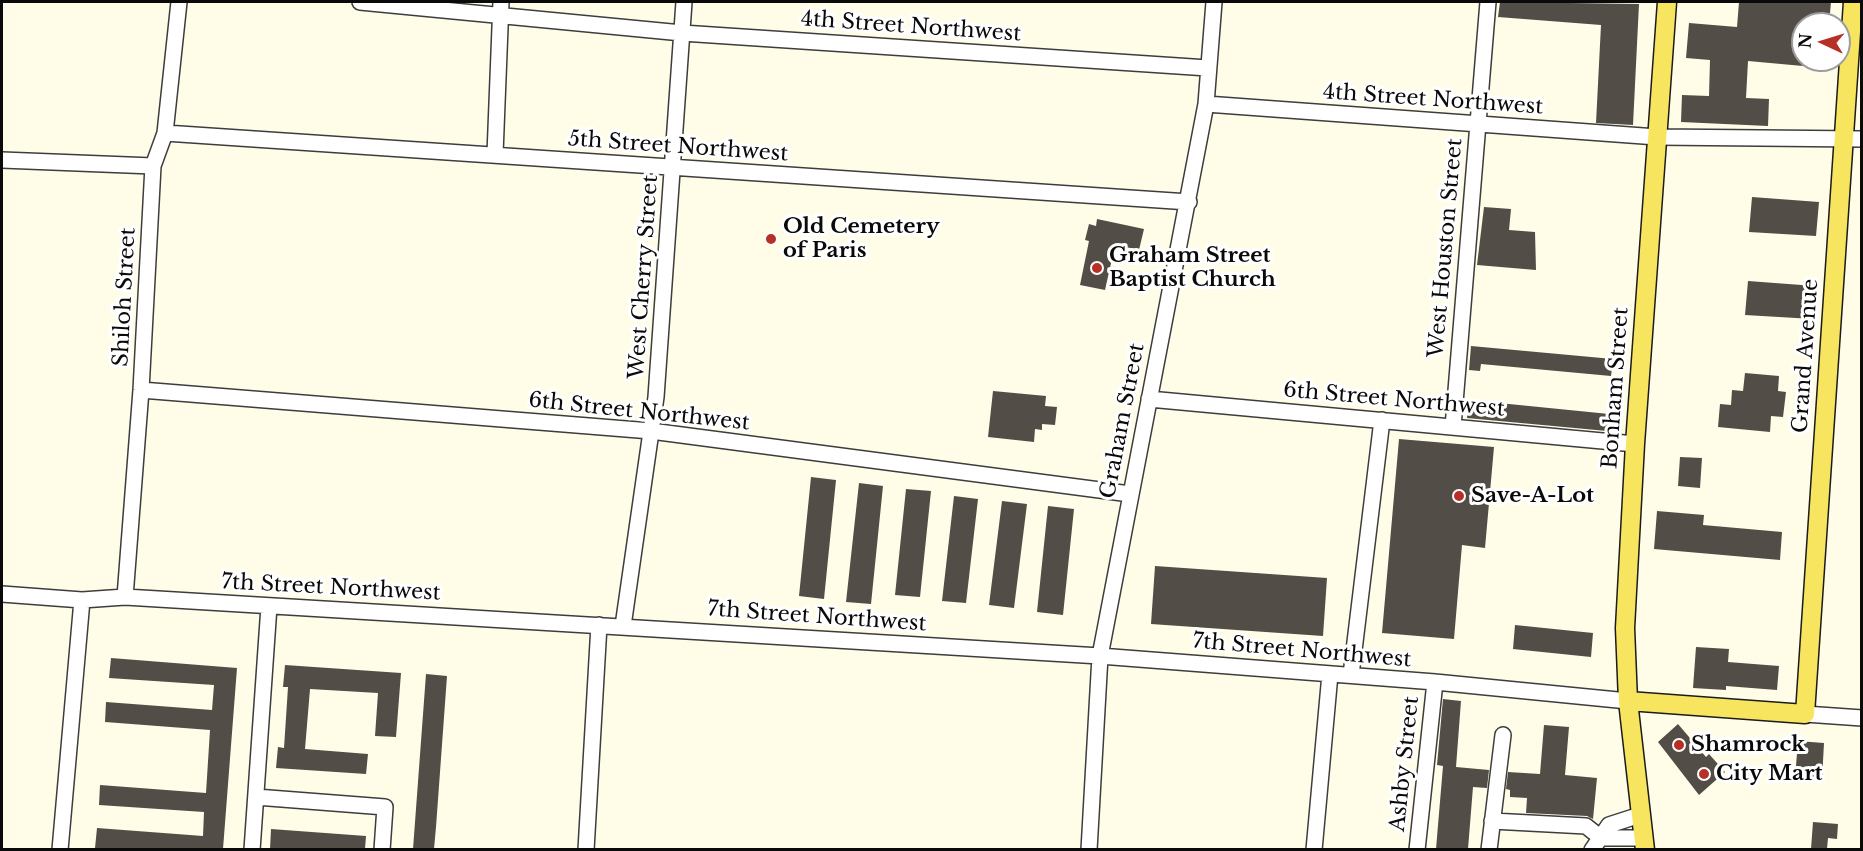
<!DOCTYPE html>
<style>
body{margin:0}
#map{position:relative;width:1863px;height:851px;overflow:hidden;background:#fffde7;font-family:"Libre Baskerville",serif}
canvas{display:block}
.frame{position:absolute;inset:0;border:3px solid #0a0a0a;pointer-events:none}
.north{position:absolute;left:1791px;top:12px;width:60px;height:60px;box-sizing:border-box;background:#fff;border:2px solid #9d9d9d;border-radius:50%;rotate:274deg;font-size:16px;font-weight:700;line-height:24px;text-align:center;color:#0a0a0a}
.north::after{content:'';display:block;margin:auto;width:21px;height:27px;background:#b73025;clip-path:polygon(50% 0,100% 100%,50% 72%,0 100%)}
</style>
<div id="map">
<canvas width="1863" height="851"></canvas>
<div class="frame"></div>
<div class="north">N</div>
</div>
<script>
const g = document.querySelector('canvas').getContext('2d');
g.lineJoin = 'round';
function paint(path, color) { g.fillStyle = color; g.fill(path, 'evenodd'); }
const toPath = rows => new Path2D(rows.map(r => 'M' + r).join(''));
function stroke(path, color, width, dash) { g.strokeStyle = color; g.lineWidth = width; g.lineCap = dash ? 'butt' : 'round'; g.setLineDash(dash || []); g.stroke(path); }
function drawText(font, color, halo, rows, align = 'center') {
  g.font = font + ' "Libre Baskerville",serif'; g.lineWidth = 6; g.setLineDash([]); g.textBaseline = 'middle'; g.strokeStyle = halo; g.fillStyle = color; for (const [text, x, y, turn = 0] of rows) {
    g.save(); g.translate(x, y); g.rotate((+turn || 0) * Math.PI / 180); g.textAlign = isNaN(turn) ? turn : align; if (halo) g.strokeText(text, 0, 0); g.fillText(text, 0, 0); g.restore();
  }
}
paint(toPath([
 [1500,2,1639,4,1633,125,1596,123,1601,25,1498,17],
 [1739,2,1831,2,1829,24,1803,24,1803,66,1748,61,1746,98,1769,99,1768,126,1681,122,1682,95,1709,96,1710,60,1686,58,1689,23,1737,27],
 [1752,197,1819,202,1816,236,1749,232],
 [1484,207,1511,209,1509,230,1535,232,1536,270,1477,265],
 [1097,219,1144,229,1139,250,1117,245,1116,250,1114,250,1105,290,1080,285,1089,241,1085,240,1089,224,1096,226],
 [1748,281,1815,286,1813,319,1745,315],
 [1471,346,1613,359,1611,376,1481,364,1480,371,1469,370],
 [1745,373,1779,376,1778,391,1786,392,1783,417,1771,416,1770,432,1718,427,1720,404,1731,405,1732,390,1743,391],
 [993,391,1046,396,1045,406,1057,407,1055,425,1042,424,1042,430,1035,429,1034,442,988,437],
 [1469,400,1609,414,1607,431,1467,418],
 [1399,439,1494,447,1485,548,1462,545,1454,639,1382,633],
 [1680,457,1702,458,1700,488,1678,486],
 [811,477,836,480,824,599,799,596],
 [859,483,883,486,871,604,846,602],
 [906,489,931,491,920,597,895,595],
 [954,496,978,499,966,603,942,601],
 [1002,501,1027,504,1014,608,989,605],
 [1048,506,1074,509,1063,615,1037,612],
 [1657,511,1704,515,1703,525,1782,532,1780,560,1654,549],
 [1155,566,1327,578,1323,636,1151,624],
 [1515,625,1593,633,1591,657,1513,649],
 [1696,647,1729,649,1728,662,1779,666,1777,690,1726,686,1726,690,1693,688],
 [111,658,237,668,223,849,95,848,97,828,203,836,204,812,99,805,100,785,206,793,210,730,105,722,106,702,212,710,214,685,109,678],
 [285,665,401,673,396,737,375,736,378,693,310,689,305,749,368,754,366,774,276,768,278,747,284,748,288,687,283,687],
 [426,674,447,676,436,827,434,849,413,849],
 [1443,699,1461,701,1456,767,1489,770,1487,788,1473,787,1468,849,1436,849,1443,766,1437,765],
 [1678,724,1706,757,1709,754,1725,772,1699,795,1658,742],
 [1544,725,1569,727,1565,775,1597,778,1593,819,1587,816,1526,813,1527,798,1510,797,1510,790,1506,789,1508,772,1540,774],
 [1798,741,1824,743,1822,780,1795,778],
 [1813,822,1838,824,1837,839,1828,838,1827,849,1811,849],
 [271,829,366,836,365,849,270,849]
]), '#524d47');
const minor = toPath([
 [360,2,682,33,1208,68],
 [1206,104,1657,137,1862,139],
 [165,133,1189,202],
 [495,154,501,2],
 [2,160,153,166],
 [141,390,651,431,1130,494],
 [1149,399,1635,444],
 [1453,427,1488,2],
 [2,594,82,600,125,597,1100,656,1435,682,1628,701],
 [125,597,141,390,153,166,165,133,179,2],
 [623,626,656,397,684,2],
 [1351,675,1382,420],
 [1805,714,1862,718],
 [256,797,385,807,382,850],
 [1492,821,1586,826,1601,838,1643,838],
 [60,850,82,600],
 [252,850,269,606],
 [586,850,599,625],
 [1089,850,1100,656,1206,104,1214,2],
 [1314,850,1330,674],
 [1417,850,1435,682],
 [1489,850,1503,735],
 [1592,850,1609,825,1640,815]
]);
const major = toPath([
 [1628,701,1805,714,1853,2],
 [1645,850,1628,701,1625,628,1635,444,1667,2]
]);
stroke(minor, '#3d3d3d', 18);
stroke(major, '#1b1b1b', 21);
stroke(minor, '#fff', 15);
stroke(major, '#f7e55f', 18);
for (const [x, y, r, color] of [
 [771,239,6,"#b73025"],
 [1097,268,6,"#b73025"],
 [1459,496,6,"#b73025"],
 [1679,745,6,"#b73025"],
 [1704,774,6,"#b73025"]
]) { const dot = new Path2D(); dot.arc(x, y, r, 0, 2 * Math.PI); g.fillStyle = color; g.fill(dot); stroke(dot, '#fff', 2); }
drawText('21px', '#0a0a0a', '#fff', [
 ["4th Street Northwest",911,27,4],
 ["4th Street Northwest",1433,100,4],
 ["5th Street Northwest",678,147,4],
 ["West Houston Street",1446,248,-85],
 ["West Cherry Street",644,277,-86],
 ["Shiloh Street",125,297,-87],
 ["Grand Avenue",1806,356,-86],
 ["Bonham Street",1616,388,-86],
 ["6th Street Northwest",1394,400,5],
 ["6th Street Northwest",639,412,6],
 ["Graham Street",1123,421,-79],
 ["7th Street Northwest",331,588,3],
 ["7th Street Northwest",817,617,4],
 ["7th Street Northwest",1302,651,5],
 ["Ashby Street",1405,764,-84]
]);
drawText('bold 21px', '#0a0a0a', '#fff', [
 ["Old Cemetery",783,227],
 ["of Paris",783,251],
 ["Graham Street",1109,256],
 ["Baptist Church",1109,280],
 ["Save-A-Lot",1471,496],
 ["Shamrock",1691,745],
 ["City Mart",1716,774]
], 'left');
</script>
